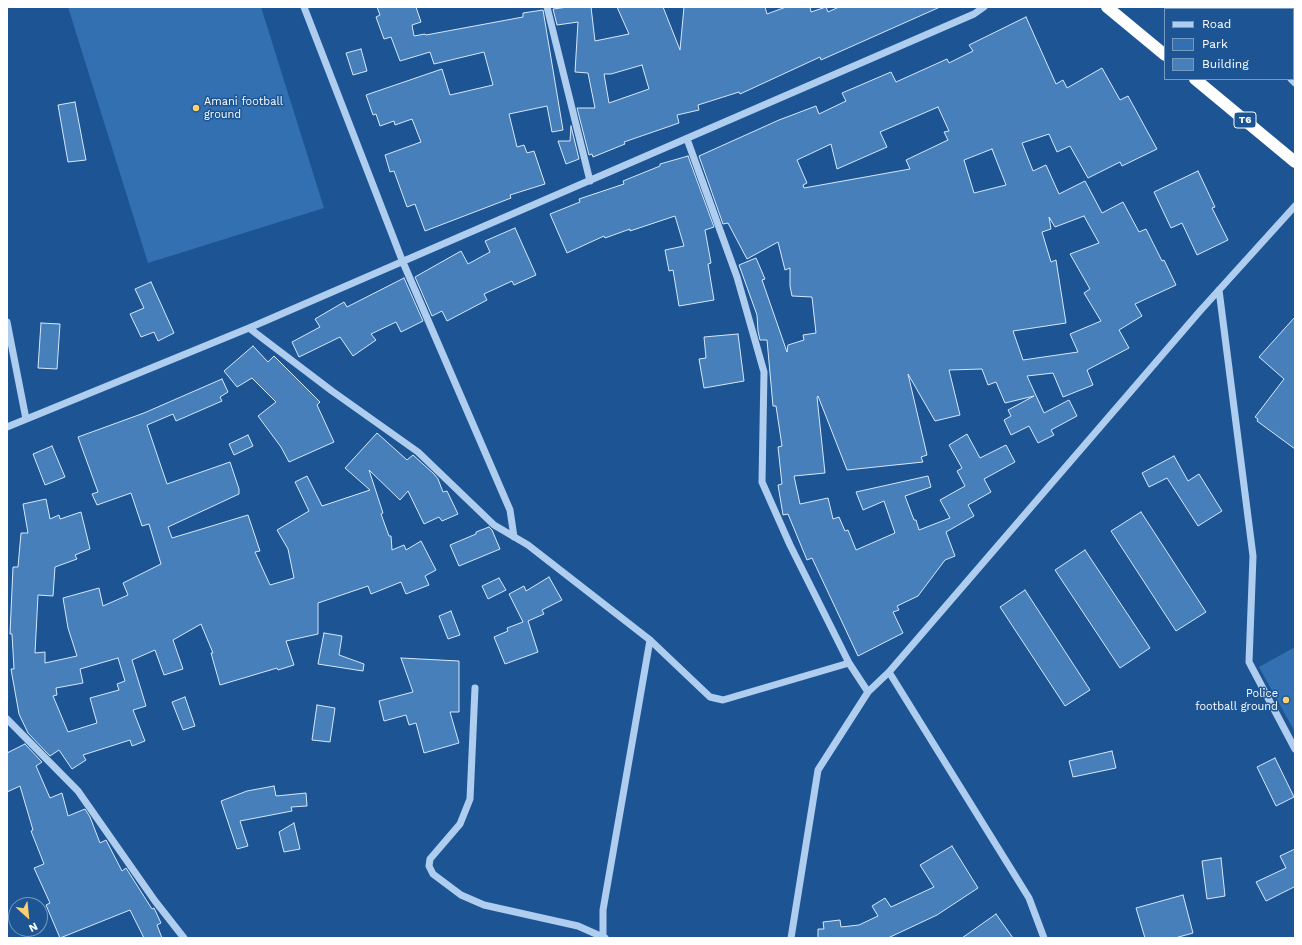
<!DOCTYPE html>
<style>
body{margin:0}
#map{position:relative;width:1302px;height:945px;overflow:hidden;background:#1d5594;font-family:"Work Sans",sans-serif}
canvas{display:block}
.frame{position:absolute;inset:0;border:8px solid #fff;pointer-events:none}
.legend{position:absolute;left:1164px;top:8px;width:130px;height:72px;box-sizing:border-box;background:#1d5594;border:1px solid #7799bf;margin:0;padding:5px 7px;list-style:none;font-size:12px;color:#fff}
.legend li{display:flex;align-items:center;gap:8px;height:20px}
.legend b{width:20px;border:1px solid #7799bf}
.north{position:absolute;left:8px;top:897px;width:40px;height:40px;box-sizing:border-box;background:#1d5594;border:1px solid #7799bf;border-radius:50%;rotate:153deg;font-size:11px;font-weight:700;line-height:16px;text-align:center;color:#fff}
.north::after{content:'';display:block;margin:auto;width:14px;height:18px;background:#fecf6e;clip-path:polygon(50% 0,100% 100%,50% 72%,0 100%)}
</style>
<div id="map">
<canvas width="1302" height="945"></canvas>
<div class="frame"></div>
<ul class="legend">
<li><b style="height:5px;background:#afceef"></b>Road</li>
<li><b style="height:11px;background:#3270b1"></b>Park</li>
<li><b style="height:11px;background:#467fba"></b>Building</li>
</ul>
<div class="north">N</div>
</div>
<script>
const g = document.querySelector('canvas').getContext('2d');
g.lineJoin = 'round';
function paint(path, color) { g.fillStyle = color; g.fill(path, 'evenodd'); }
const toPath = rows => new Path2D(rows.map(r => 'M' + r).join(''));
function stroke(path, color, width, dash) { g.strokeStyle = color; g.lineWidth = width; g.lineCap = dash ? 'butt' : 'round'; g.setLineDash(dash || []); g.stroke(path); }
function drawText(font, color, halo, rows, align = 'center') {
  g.font = font + ' "Work Sans",sans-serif'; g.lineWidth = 3; g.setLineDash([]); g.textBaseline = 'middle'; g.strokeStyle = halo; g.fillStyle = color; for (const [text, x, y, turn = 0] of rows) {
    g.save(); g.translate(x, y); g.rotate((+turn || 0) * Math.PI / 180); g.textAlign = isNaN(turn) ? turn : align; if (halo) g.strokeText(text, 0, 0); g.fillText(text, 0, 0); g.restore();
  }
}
paint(toPath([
 [68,7,261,7,324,208,148,263],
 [1295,647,1295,732,1259,667]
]), '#3270b1');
const building = toPath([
 [377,7,416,7,421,22,412,25,414,36,425,34,426,35,523,17,523,13,543,10,563,130,552,132,547,106,509,114,517,147,524,145,527,153,534,151,545,184,510,195,511,198,425,231,415,204,407,207,394,171,390,172,385,155,421,142,412,119,395,125,394,121,380,126,376,114,373,115,366,95,442,69,450,95,493,85,484,52,434,64,430,52,400,61,391,37,384,39,376,17,380,15,377,7],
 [568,7,591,7,595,41,629,34,617,7,663,7,680,50,684,7,765,7,767,14,786,7,810,7,811,12,826,7,828,12,839,7,940,7,821,60,820,57,740,94,739,92,698,105,699,110,677,115,679,123,624,142,625,144,593,157,592,154,589,155,577,108,595,108,588,73,575,72,578,22,557,25,553,9,568,7],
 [642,65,649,89,609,103,604,74,611,74,642,65],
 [1026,17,1056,84,1063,80,1067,88,1102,68,1120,100,1128,96,1157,149,1122,166,1120,162,1088,178,1070,146,1057,152,1049,134,1022,143,1033,171,1046,165,1059,194,1085,181,1102,213,1123,202,1139,232,1146,229,1162,261,1164,260,1176,285,1135,304,1142,316,1119,330,1129,348,1087,370,1093,385,1063,397,1053,373,1027,376,1044,413,1069,400,1077,416,1051,430,1054,435,1038,443,1029,426,1011,435,1004,420,1011,416,1008,410,1034,396,1005,403,996,382,988,385,982,369,949,370,960,415,935,421,908,374,927,455,921,457,923,462,847,470,818,396,817,397,825,473,794,476,800,504,828,498,833,519,839,517,845,531,848,530,856,550,895,533,884,501,863,510,856,492,928,476,931,487,905,496,914,520,916,520,919,530,950,518,940,500,965,486,957,471,962,468,949,445,967,434,980,458,1006,445,1015,462,984,479,991,492,968,505,974,516,946,532,955,556,945,560,918,596,897,606,899,610,893,612,903,633,858,656,812,558,807,560,788,514,783,515,778,485,782,484,778,447,782,446,776,406,773,406,767,340,760,340,758,331,757,315,739,265,756,258,765,279,762,280,787,352,788,345,804,340,803,335,816,333,812,297,792,296,790,286,790,268,785,270,778,242,747,259,728,223,723,224,699,156,779,120,816,106,819,114,846,101,842,93,891,72,896,82,947,59,949,63,973,51,969,45,1026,17],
 [938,107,949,131,944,132,948,140,906,160,910,169,804,188,803,185,807,183,797,160,831,144,837,169,887,147,880,132,938,107],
 [992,149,1006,185,974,193,964,160,992,149],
 [1084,216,1099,243,1070,254,1090,289,1084,293,1101,321,1070,334,1078,352,1023,360,1013,331,1066,323,1056,260,1051,262,1042,232,1051,229,1049,217,1055,227,1084,216],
 [361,49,367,71,353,75,346,53,361,49],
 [75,102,86,160,68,162,58,105,75,102],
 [571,126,579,159,566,164,558,141,570,141,571,126],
 [688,156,714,227,705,230,711,263,708,264,714,300,679,306,673,270,669,271,665,250,684,246,675,216,630,231,630,229,605,238,604,236,567,253,550,214,580,202,579,199,624,184,623,181,660,166,660,164,688,156],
 [1198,171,1215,207,1212,208,1228,240,1197,255,1182,223,1171,228,1154,192,1198,171],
 [515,228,536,275,514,285,512,281,484,294,487,300,447,321,442,311,432,316,415,277,461,251,468,264,490,252,485,241,515,228],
 [404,278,423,321,401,332,396,322,371,334,376,340,353,356,340,337,299,357,292,342,320,327,315,319,344,302,347,307,404,278],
 [151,282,174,333,158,341,154,332,141,337,130,314,144,308,135,289,151,282],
 [1295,317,1295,449,1257,421,1258,419,1255,417,1284,379,1259,357,1295,317],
 [41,323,60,324,57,369,38,368,41,323],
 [738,334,744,381,704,388,699,359,706,358,704,337,738,334],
 [253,346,268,362,274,356,320,402,317,405,334,442,289,462,281,447,258,416,276,402,252,378,237,387,224,371,253,346],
 [222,379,228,392,220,397,222,401,176,421,173,414,147,425,167,484,230,462,239,489,239,494,168,527,172,538,248,515,260,551,255,552,270,585,294,578,288,549,277,530,309,511,295,482,307,476,322,506,370,490,345,468,377,433,407,460,413,455,434,474,438,479,443,492,447,491,458,514,442,521,439,517,424,524,408,491,400,500,369,470,383,513,381,514,389,536,391,536,392,550,404,545,406,550,421,541,436,570,425,576,429,585,406,594,401,582,371,594,368,586,318,603,318,634,286,641,294,665,278,670,277,668,220,685,211,653,213,653,201,624,173,640,183,669,164,675,155,650,132,660,146,706,133,710,145,741,132,746,130,740,83,755,86,760,72,769,59,750,50,756,28,733,19,714,11,669,14,669,12,634,10,634,13,567,18,567,21,533,28,533,23,504,46,499,50,519,59,515,60,519,81,512,90,549,75,555,77,559,55,567,53,596,38,595,35,653,45,652,45,663,77,656,68,628,63,598,99,588,103,606,128,595,123,583,161,564,149,524,142,526,131,493,97,505,92,494,98,492,78,437,144,413,222,379],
 [118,658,125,681,117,684,119,690,90,698,97,723,68,732,53,696,57,695,56,688,83,683,80,669,118,658],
 [248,435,253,446,234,455,229,444,248,435],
 [52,446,65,477,45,485,33,454,52,446],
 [1174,456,1188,481,1199,474,1222,511,1198,526,1167,478,1149,487,1142,473,1174,456],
 [1141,512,1206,612,1176,631,1111,531,1141,512],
 [489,527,492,530,500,549,459,566,450,545,476,534,476,532,489,527],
 [1085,550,1150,648,1120,668,1055,570,1085,550],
 [549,577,562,600,542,610,544,614,528,621,538,652,505,664,494,637,508,631,507,628,523,622,509,594,524,586,526,591,549,577],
 [499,578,506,590,488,599,482,586,499,578],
 [1025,590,1090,690,1065,706,1000,607,1025,590],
 [451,611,460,635,448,639,439,616,451,611],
 [324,633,342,636,339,655,364,664,363,671,318,664,324,633],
 [401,658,459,661,459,712,450,712,459,743,424,753,416,723,409,725,406,715,384,721,379,701,413,692,401,658],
 [185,697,195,726,183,730,172,702,185,697],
 [317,705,335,708,330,742,312,740,317,705],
 [25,744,42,762,36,766,50,798,62,793,68,816,85,809,90,817,100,843,106,840,122,871,126,868,152,909,154,908,161,923,157,925,162,938,144,938,130,910,60,938,46,905,50,903,34,868,44,864,31,831,33,830,20,786,7,792,7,753,25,744],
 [1112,751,1116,768,1073,777,1069,761,1112,751],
 [1275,758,1294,797,1276,806,1257,767,1275,758],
 [274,786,276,796,306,793,307,806,291,807,292,811,240,821,248,846,237,849,221,801,247,791,274,786],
 [294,823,300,849,284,852,279,832,294,823],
 [952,846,978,888,937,915,888,938,818,938,818,929,824,929,823,922,840,920,841,927,859,925,878,916,872,906,885,898,891,907,934,887,920,865,952,846],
 [1295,849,1295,888,1294,887,1266,901,1256,882,1286,868,1280,856,1295,849],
 [1221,858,1225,896,1207,899,1202,861,1221,858],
 [1183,895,1193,933,1175,938,1145,938,1136,908,1183,895],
 [996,914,1013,938,962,938,996,914]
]);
paint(building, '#467fba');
stroke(building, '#d6e8fa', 1);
stroke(toPath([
 [304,7,402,260,510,510,514,537],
 [547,7,590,181],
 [1219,7,1221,9],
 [1291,79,1295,83],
 [687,139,737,277,764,372,762,482,790,545,849,663,868,692],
 [1219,290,1253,556,1249,662,1295,749],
 [7,322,26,419],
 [249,328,332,391,418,452,494,525,528,545,650,640,710,697,723,700,849,663],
 [7,427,249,328,974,14,984,7],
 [889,672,1029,898,1044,938],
 [475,688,470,799,460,824,430,859,429,866,433,874,461,895,484,905,578,926,605,938],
 [7,719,78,791,155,901,184,938],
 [603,938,603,910,650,640],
 [791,938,818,770,868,692,889,672,1200,311,1295,206]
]), '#afceef', 7);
stroke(toPath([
 [1107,7,1165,55],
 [1195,79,1295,162]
]), '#fff', 12);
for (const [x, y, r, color] of [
 [196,108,4,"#fecf6e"],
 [1286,700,4,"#fecf6e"]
]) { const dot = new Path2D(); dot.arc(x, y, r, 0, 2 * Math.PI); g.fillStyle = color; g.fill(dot); stroke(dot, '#1d5594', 1.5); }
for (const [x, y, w] of [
 [1245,120,22]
]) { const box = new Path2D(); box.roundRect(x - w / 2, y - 8, w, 16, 3); g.fillStyle = '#1d5594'; g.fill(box); stroke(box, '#fff', 1); }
drawText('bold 10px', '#fff', null, [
 ["T6",1245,120]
]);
drawText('11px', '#fff', '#1d5594', [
 ["Amani football",204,102],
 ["ground",204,115],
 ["Police",1278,694,"right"],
 ["football ground",1278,707,"right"]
], 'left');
</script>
